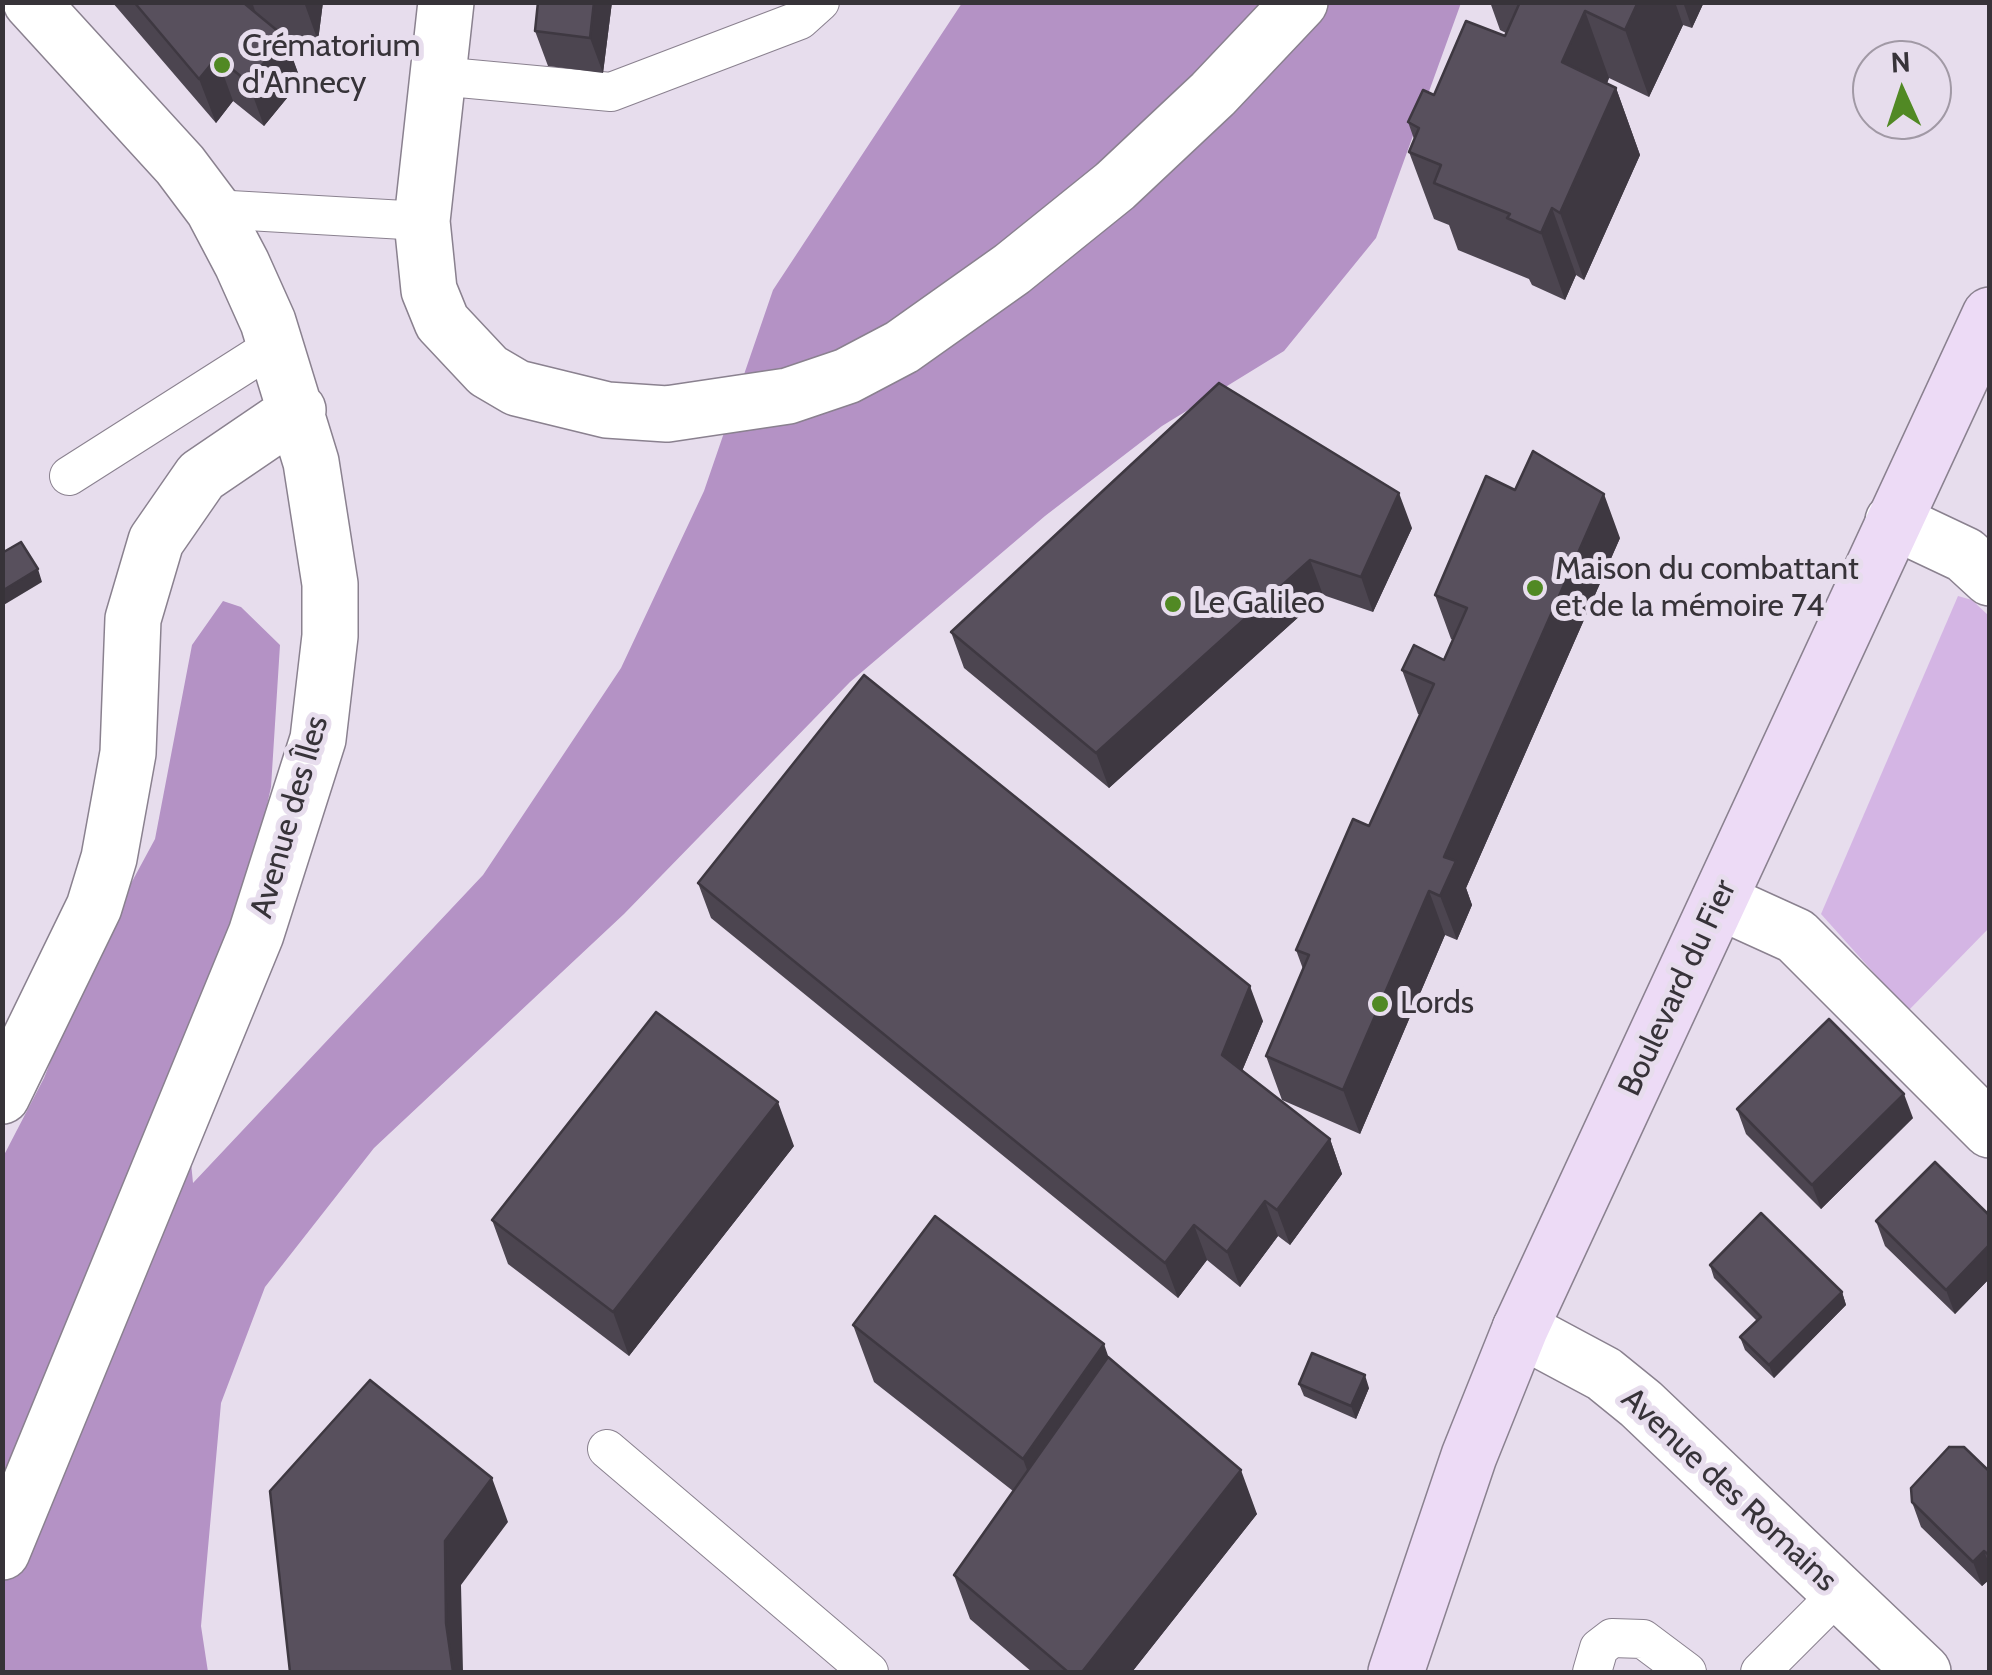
<!DOCTYPE html>
<meta charset="utf-8">
<style>
body{margin:0}
#map{position:relative;width:1992px;height:1675px;overflow:hidden;background:#e7dded;font-family:Cabin,sans-serif}
canvas{display:block}
.frame{position:absolute;inset:0;border:5px solid #373339;pointer-events:none}
.north{position:absolute;left:1852px;top:40px;width:100px;height:100px;box-sizing:border-box;background:#e7dded;border:2px solid #a199a5;border-radius:50%;rotate:357deg;font-size:28px;font-weight:700;line-height:40px;text-align:center;color:#373339}
.north::after{content:'';display:block;margin:auto;width:35px;height:45px;background:#518924;clip-path:polygon(50% 0,100% 100%,50% 72%,0 100%)}
</style>
<div id="map">
<canvas width="1992" height="1675"></canvas>
<div class="frame"></div>
<div class="north">N</div>
</div>
<script>
const g = document.querySelector('canvas').getContext('2d');
g.lineJoin = 'round';
function paint(path, color) { g.fillStyle = color; g.fill(path, 'evenodd'); }
const toPath = rows => new Path2D(rows.map(r => 'M' + r).join(''));
function stroke(path, color, width, dash) { g.strokeStyle = color; g.lineWidth = width; g.lineCap = dash ? 'butt' : 'round'; g.setLineDash(dash || []); g.stroke(path); }
function drawText(font, color, halo, rows, align = 'center') {
  g.font = font + ' Cabin,sans-serif'; g.lineWidth = 10; g.setLineDash([]); g.textBaseline = 'middle'; g.strokeStyle = halo; g.fillStyle = color; for (const [text, x, y, turn = 0] of rows) {
    g.save(); g.translate(x, y); g.rotate((+turn || 0) * Math.PI / 180); g.textAlign = isNaN(turn) ? turn : align; if (halo) g.strokeText(text, 0, 0); g.fillText(text, 0, 0); g.restore();
  }
}
paint(toPath([
 [1958,596,1972,600,1989,616,1989,928,1908,1011,1821,914]
]), '#d4b5e4');
paint(toPath([
 [962,3,1461,3,1376,238,1284,351,1162,426,1045,516,850,682,624,914,374,1148,265,1287,221,1403,201,1626,208,1672,3,1672,3,1157,44,1078,94,952,155,839,192,645,223,601,241,607,280,645,271,787,249,888,180,1050,193,1183,483,875,621,668,704,491,773,290]
]), '#b492c5');
const lane = toPath([
 [438,76,611,92,800,20,820,2],
 [213,209,422,221],
 [69,476,275,345],
 [607,1449,869,1672],
 [1592,1672,1599,1648,1612,1638,1643,1639,1687,1672],
 [1760,1672,1839,1593]
]);
const street = toPath([
 [446,2,422,221,429,290,442,322,488,371,517,388,607,410,667,414,788,396,847,376,902,347,1012,269,1115,186,1213,94,1300,2],
 [1893,521,1965,555,1990,578],
 [1719,901,1796,936,1990,1130],
 [2,1096,94,907,109,858,128,753,133,619,156,541,201,476,298,410],
 [1520,1329,1604,1374,1641,1404,1923,1672],
 [2,1552,256,934,318,739,330,636,330,584,311,462,268,322,242,264,213,209,180,165,31,2]
]);
const secondary = toPath([
 [1396,1672,1469,1456,1520,1329,1990,315]
]);
stroke(lane, '#8a818f', 40);
stroke(street, '#8a818f', 58);
stroke(secondary, '#8a818f', 58);
stroke(lane, '#fff', 38);
stroke(street, '#fff', 55);
stroke(secondary, '#eddbf6', 55);
paint(toPath([
 [112,2,323,2,318,41,284,37,301,81,264,126,233,101,216,123],
 [612,2,603,73,548,66,535,31],
 [1490,2,1704,2,1692,28,1683,25,1649,97,1609,78,1607,84,1616,88,1640,155,1584,280,1576,275,1565,300,1532,285,1529,279,1458,250,1449,225,1434,219,1409,152,1414,139,1408,122,1434,95,1505,36,1506,33,1500,30],
 [1412,528,1373,612,1323,595,1109,788,964,668,951,632],
 [1620,538,1466,888,1472,905,1457,940,1445,935,1360,1134,1282,1100,1266,1056,1303,969,1296,950,1369,826,1420,715,1418,714,1402,670,1444,660,1453,640,1451,639,1435,595],
 [698,883,1263,1021,1242,1071,1330,1139,1342,1174,1290,1245,1278,1236,1240,1287,1207,1260,1178,1298,711,918],
 [1737,1109,1913,1118,1821,1209,1746,1134],
 [794,1146,629,1356,508,1264,492,1220],
 [1990,1216,1990,1278,1955,1314,1885,1246,1876,1221],
 [1710,1265,1842,1292,1846,1305,1774,1378,1745,1350,1740,1337,1757,1321,1714,1278],
 [853,1325,1108,1358,1257,1514,1132,1672,1032,1672,970,1619,954,1575,1013,1491,874,1382],
 [1299,1384,1369,1388,1356,1419,1304,1396],
 [1990,1472,1990,1579,1982,1586,1921,1527,1912,1502]
]), '#4c4550');
paint(toPath([
 [246,2,252,2,263,34,245,4],
 [304,2,323,2,318,41],
 [594,2,612,2,603,73,590,38],
 [1638,2,1675,2,1683,25,1649,97,1625,30],
 [1683,2,1704,2,1692,28],
 [1585,11,1609,78,1586,128,1562,62],
 [285,37,301,81,264,126,248,82],
 [217,57,233,101,216,123,199,79],
 [1616,88,1640,155,1584,280,1560,213],
 [1552,208,1576,275,1565,300,1541,233],
 [1399,493,1412,528,1373,612,1361,577],
 [1604,494,1620,538,1466,888,1472,905,1457,940,1440,896,1444,857],
 [1310,560,1323,595,1109,788,1096,753],
 [38,569,42,582,2,606,2,591],
 [1429,891,1445,935,1360,1134,1343,1090],
 [1250,986,1263,1021,1234,1090,1222,1055],
 [1904,1094,1913,1118,1821,1209,1812,1185],
 [778,1102,794,1146,629,1356,613,1312],
 [1330,1139,1342,1174,1290,1245,1277,1210],
 [1265,1201,1278,1236,1240,1287,1227,1252],
 [1194,1225,1207,1260,1178,1298,1165,1263],
 [1990,1244,1990,1278,1955,1314,1946,1290],
 [1842,1292,1846,1305,1774,1378,1769,1365],
 [1104,1344,1124,1402,1044,1516,1023,1459],
 [1365,1375,1369,1388,1356,1419,1351,1406],
 [1241,1470,1257,1514,1132,1672,1082,1672],
 [492,1478,508,1522,461,1585,463,1672,453,1672,446,1623,445,1541],
 [1984,1551,1990,1566,1990,1579,1982,1586,1973,1562]
]), '#3e3841');
const building = toPath([
 [134,2,246,2,245,4,285,37,248,82,217,57,199,79,134,2],
 [538,2,594,2,590,38,535,31,538,2],
 [1520,2,1638,2,1625,30,1585,11,1562,62,1616,88,1560,213,1552,208,1541,233,1507,218,1510,214,1434,183,1441,165,1409,152,1419,128,1408,122,1423,90,1434,95,1466,21,1505,36,1520,2],
 [1219,383,1399,493,1361,577,1310,560,1096,753,951,632,1219,383],
 [1533,451,1604,494,1444,857,1456,861,1440,896,1429,891,1343,1090,1266,1056,1309,955,1296,950,1353,819,1369,826,1434,684,1402,670,1414,645,1444,660,1467,608,1435,595,1486,476,1515,490,1533,451],
 [21,542,38,569,2,591,2,553,21,542],
 [864,675,1250,986,1222,1055,1330,1139,1277,1210,1265,1201,1227,1252,1194,1225,1165,1263,698,883,864,675],
 [656,1012,778,1102,613,1312,492,1220,656,1012],
 [1829,1019,1904,1094,1812,1185,1737,1109,1829,1019],
 [1935,1162,1990,1216,1990,1244,1946,1290,1876,1221,1935,1162],
 [1761,1213,1842,1292,1769,1365,1740,1337,1761,1317,1710,1265,1761,1213],
 [935,1216,1104,1344,1023,1459,853,1325,935,1216],
 [1312,1353,1365,1375,1351,1406,1299,1384,1312,1353],
 [1108,1357,1241,1470,1082,1672,1068,1672,954,1575,1108,1357],
 [370,1380,492,1478,445,1541,446,1623,453,1672,290,1672,270,1491,370,1380],
 [1949,1447,1964,1447,1990,1472,1990,1556,1984,1551,1973,1562,1912,1502,1911,1488,1949,1447]
]);
paint(building, '#58505d');
stroke(building, '#3e3841', 2.5);
for (const [x, y, r, color] of [
 [222,65,10,"#518924"],
 [1535,588,10,"#518924"],
 [1173,604,10,"#518924"],
 [1380,1004,10,"#518924"]
]) { const dot = new Path2D(); dot.arc(x, y, r, 0, 2 * Math.PI); g.fillStyle = color; g.fill(dot); stroke(dot, '#e7dded', 4); }
drawText('32px', '#373339', '#e7dded', [
 ["Crématorium",242,47],
 ["d'Annecy",242,84],
 ["Maison du combattant",1555,570],
 ["et de la mémoire 74",1555,607],
 ["Le Galileo",1193,604],
 ["Lords",1400,1004]
], 'left');
drawText('32px', '#373339', '#e7dded', [
 ["Avenue des Îles",290,817,-74],
 ["Boulevard du Fier",1678,988,-65],
 ["Avenue des Romains",1729,1490,43]
]);
</script>
